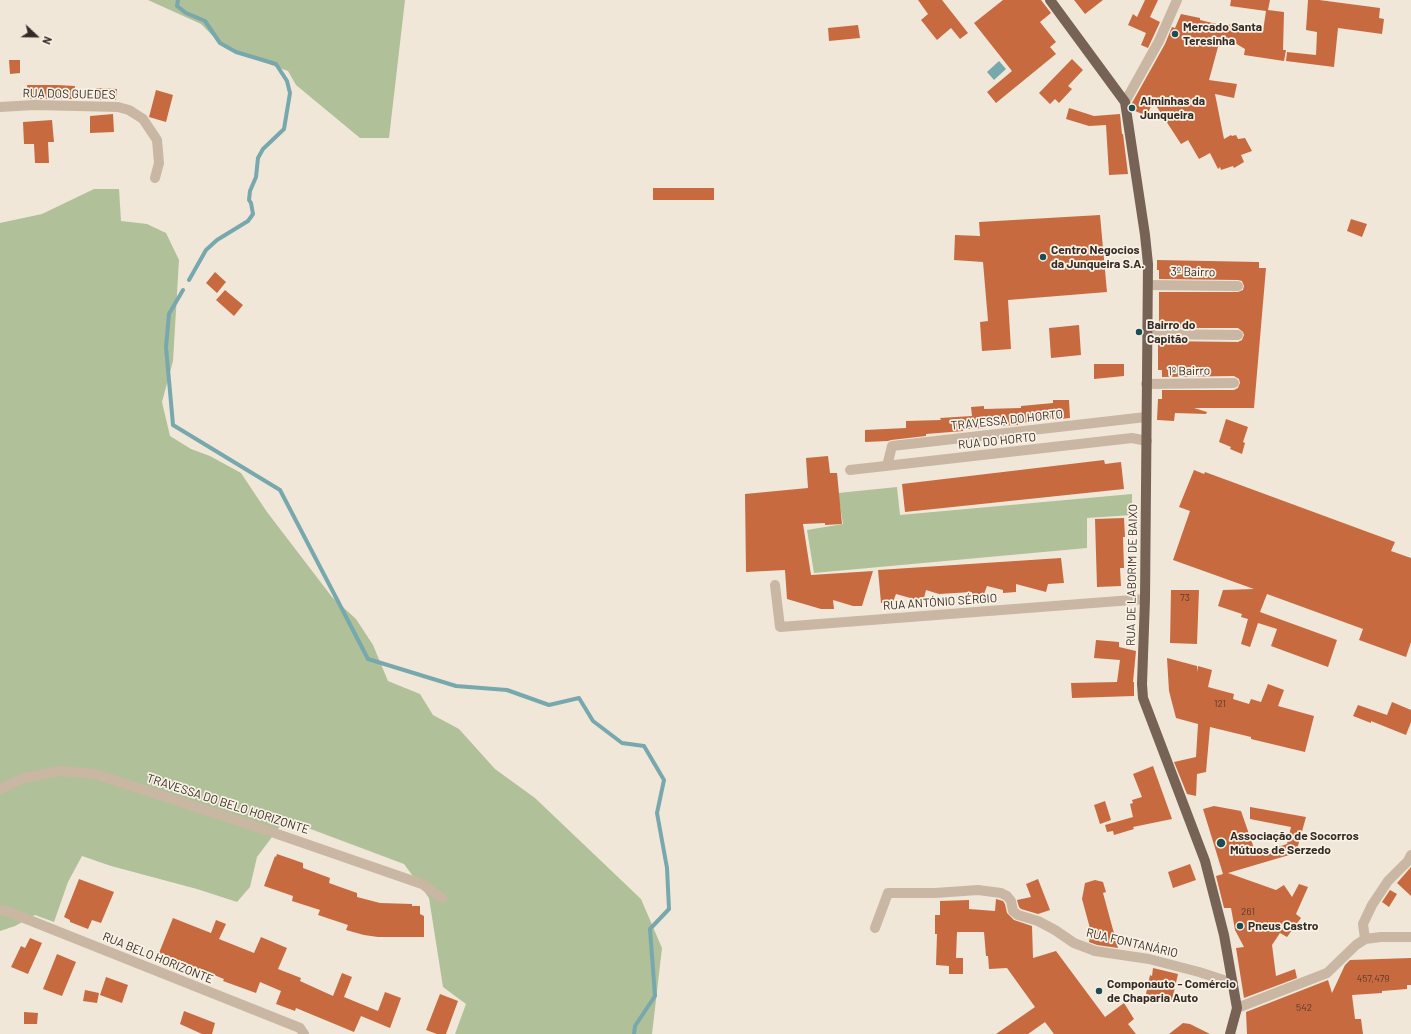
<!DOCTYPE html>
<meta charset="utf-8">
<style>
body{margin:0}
#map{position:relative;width:1411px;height:1034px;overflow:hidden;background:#f1e7d8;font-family:Barlow,sans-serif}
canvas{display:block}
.north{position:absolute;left:16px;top:16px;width:40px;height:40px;-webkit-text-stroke:3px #f9f1e4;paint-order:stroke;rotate:112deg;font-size:11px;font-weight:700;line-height:16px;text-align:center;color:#342b26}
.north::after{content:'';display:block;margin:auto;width:14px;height:18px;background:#342b26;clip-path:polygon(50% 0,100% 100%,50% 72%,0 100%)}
</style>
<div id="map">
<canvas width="1411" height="1034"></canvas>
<div class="north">N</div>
</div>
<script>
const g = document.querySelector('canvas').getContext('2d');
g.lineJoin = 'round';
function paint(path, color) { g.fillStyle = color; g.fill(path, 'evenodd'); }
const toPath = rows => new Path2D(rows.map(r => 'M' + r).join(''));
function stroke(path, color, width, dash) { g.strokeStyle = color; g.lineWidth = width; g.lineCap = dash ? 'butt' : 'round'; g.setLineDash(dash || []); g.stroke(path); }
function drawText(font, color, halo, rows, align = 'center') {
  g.font = font + ' Barlow,sans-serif'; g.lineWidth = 3.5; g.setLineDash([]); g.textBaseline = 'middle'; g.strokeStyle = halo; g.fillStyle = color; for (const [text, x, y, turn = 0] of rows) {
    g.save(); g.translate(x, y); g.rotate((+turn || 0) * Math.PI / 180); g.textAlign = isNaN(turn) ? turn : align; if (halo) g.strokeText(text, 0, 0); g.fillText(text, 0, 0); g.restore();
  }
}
paint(toPath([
 [148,0,405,0,389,138,360,138,296,85,288,71,225,48,201,24],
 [94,189,119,189,121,221,147,224,166,233,179,260,173,361,162,402,170,436,191,449,210,456,241,473,267,512,332,597,356,619,373,645,388,681,420,694,433,715,459,729,495,769,535,798,641,899,662,948,652,1034,455,1034,466,1004,443,987,429,898,404,864,308,828,284,821,257,857,250,887,237,902,197,889,111,866,82,856,68,882,54,922,35,915,15,926,0,931,0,223,42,214],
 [897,487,900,515,1132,494,1132,515,1087,518,1087,548,814,573,807,530,843,524,838,493]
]), '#b0c098');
paint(toPath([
 [999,61,1006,69,994,80,987,72]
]), '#77a8ae');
stroke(toPath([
 [178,0,177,6,186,13,205,21,220,43,236,52,276,64,287,81,290,93,284,129,263,149,258,158,256,177,250,191,249,200,251,203,253,214,248,221,217,240,206,250,189,280],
 [183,290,169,314,166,347,173,425,280,490,368,659,456,686,507,690,549,705,579,698,593,721,622,743,644,746,664,780,657,813,667,868,669,909,650,929,655,996,635,1026,634,1034]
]), '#77a8ae', 4);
paint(toPath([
 [918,0,942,0,968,33,960,39,951,28,937,40,921,20,928,14],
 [1003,0,1041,0,1051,13,1040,22,1056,42,1050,47,1056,54,996,103,987,92,1012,71,974,23],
 [1074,0,1103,0,1085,14],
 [1145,0,1158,0,1150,17,1160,22,1148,48,1141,45,1146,33,1128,25,1133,14,1137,17],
 [1231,0,1270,0,1268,10,1284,12,1283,50,1286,50,1284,61,1244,55,1245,49,1223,36,1220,47,1218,47,1209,80,1237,84,1234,98,1215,94,1224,139,1231,135,1232,136,1236,135,1238,139,1245,138,1252,151,1241,155,1244,162,1234,168,1233,166,1221,170,1220,167,1218,169,1210,153,1199,159,1188,140,1181,144,1153,101,1147,116,1133,110,1132,103,1165,44,1172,27,1175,28,1181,14,1200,18,1200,20,1225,26,1226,24,1263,31,1266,11,1230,6],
 [1308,0,1319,0,1380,8,1379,18,1384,19,1382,34,1338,28,1334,67,1286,61,1287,52,1316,55,1317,32,1306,30],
 [858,25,860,38,829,41,828,28],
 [1072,59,1083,70,1068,86,1072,89,1059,103,1055,99,1050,104,1039,93],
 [9,60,20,60,20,73,10,74],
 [27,85,57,85,75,86,74,99,27,99],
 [96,88,117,89,116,100,96,100],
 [156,90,173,95,166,122,149,117],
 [1069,108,1094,116,1120,114,1122,134,1123,134,1128,174,1109,175,1106,125,1089,126,1066,119],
 [113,114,114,132,90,133,90,116],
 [52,120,54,142,48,142,49,163,35,163,34,144,24,144,23,122],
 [653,188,714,188,714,200,653,200],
 [1100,215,1107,292,1008,300,1011,349,982,351,980,322,988,321,983,262,954,260,955,235,980,236,979,222],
 [1351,219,1367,224,1362,237,1347,231],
 [1157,260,1259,262,1259,268,1266,268,1254,408,1194,408,1207,412,1206,414,1175,413,1174,421,1157,420,1158,399,1162,399,1162,390,1234,390,1238,388,1240,383,1239,379,1234,376,1162,377,1162,370,1158,370,1158,341,1238,342,1242,340,1244,335,1243,332,1238,328,1159,328,1159,292,1238,292,1243,290,1244,286,1242,281,1238,280,1159,279,1159,270,1157,270],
 [215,272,226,282,217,293,206,283],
 [225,290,243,305,234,316,216,300],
 [1079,325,1081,355,1051,358,1049,328],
 [1094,364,1124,364,1124,376,1094,379],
 [1053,400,1069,400,1070,418,1018,423,1018,425,985,426,985,428,963,429,963,431,926,434,926,436,891,440,888,441,865,442,865,430,906,428,906,421,941,420,940,418,972,416,971,407,984,406,984,409,1021,408,1021,406,1053,403],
 [1226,419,1248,427,1243,442,1245,443,1242,454,1230,449,1231,447,1219,442],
 [828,456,830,473,837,473,842,524,825,525,825,523,803,524,811,575,873,571,862,606,853,606,833,600,834,609,821,609,787,599,785,570,746,572,745,494,808,488,806,458],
 [1104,460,1105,464,1121,462,1124,489,905,512,902,484],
 [1194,470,1204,474,1205,472,1395,542,1391,551,1411,558,1411,642,1406,657,1359,640,1363,629,1267,594,1260,612,1337,640,1328,667,1271,646,1277,629,1258,623,1250,647,1241,644,1248,619,1241,617,1242,614,1218,606,1223,590,1254,589,1173,560,1190,511,1179,507],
 [1124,518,1125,537,1123,537,1124,568,1120,568,1121,586,1097,587,1095,519],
 [1061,558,1064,583,1048,584,1046,592,1016,584,1016,592,1003,593,1003,590,987,586,984,594,972,595,972,592,939,594,926,590,924,598,914,599,896,594,893,602,881,603,878,570],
 [1171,590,1199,590,1197,644,1170,643],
 [1096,640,1119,642,1119,647,1136,651,1133,682,1134,682,1134,696,1072,698,1071,683,1117,682,1120,660,1094,658],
 [1167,658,1197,666,1197,672,1198,666,1212,670,1208,687,1234,694,1233,699,1249,704,1251,699,1261,702,1268,684,1284,690,1278,706,1314,716,1305,752,1251,739,1251,737,1210,727,1206,772,1197,774,1196,796,1187,794,1174,762,1196,757,1198,724,1176,718,1169,691],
 [1392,702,1411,710,1411,722,1406,735,1371,721,1371,723,1353,716,1358,705,1387,715],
 [1153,766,1172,819,1133,827,1134,829,1114,835,1113,831,1107,832,1105,825,1133,817,1130,804,1133,803,1132,800,1142,797,1133,774],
 [1105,801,1111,820,1100,824,1094,805],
 [1214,806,1241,811,1256,854,1287,844,1291,827,1250,819,1250,807,1306,817,1296,853,1228,873,1276,890,1284,885,1292,897,1299,884,1308,887,1296,914,1301,918,1287,937,1280,933,1272,945,1276,976,1295,969,1297,978,1244,998,1236,948,1244,947,1235,930,1231,908,1224,908,1216,876,1223,874,1203,809],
 [277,854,303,863,303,868,330,878,329,883,357,893,357,897,380,903,412,904,412,906,420,906,420,914,424,916,424,937,378,937,364,935,346,930,348,925,318,915,320,910,292,901,293,896,264,886,275,856,276,857],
 [1190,864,1196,880,1173,888,1168,872],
 [1411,867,1411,896,1397,883],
 [79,879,114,892,101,923,92,920,88,929,70,922,70,920,64,917],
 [1038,879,1050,910,1038,914,1021,909,1019,907,1017,900,1031,897,1026,884],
 [1095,880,1103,882,1106,892,1103,893,1118,948,1097,945,1089,942,1091,932,1082,899,1085,883],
 [1390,890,1397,894,1389,907,1382,902],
 [996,899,1003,901,1005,904,1007,913,1014,920,1032,926,1033,958,1056,951,1105,1017,1124,1003,1134,1019,1128,1024,1136,1034,1054,1034,1045,1022,1028,1034,996,1034,1035,1007,1007,968,989,969,988,956,986,956,984,932,957,932,956,958,963,958,963,974,949,974,949,966,936,965,937,934,935,934,935,915,940,915,940,901,969,900,969,909,995,911],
 [173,918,211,933,216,920,226,924,219,939,254,953,261,937,287,948,278,969,301,978,300,981,333,996,342,973,352,977,344,997,378,1011,385,992,401,998,390,1028,361,1016,354,1032,296,1008,295,1011,276,1004,281,991,260,982,256,993,223,981,224,979,159,953],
 [30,938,42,943,28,974,11,967,21,946,25,948],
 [57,954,76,962,62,996,43,989],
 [1411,958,1411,985,1407,985,1407,989,1382,991,1382,993,1352,995,1355,1019,1361,1019,1363,1034,1247,1034,1246,1012,1328,980,1332,993,1345,965,1350,960],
 [1153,968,1178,974,1172,1000,1146,994,1150,975,1152,976],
 [106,977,128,985,122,1003,100,995],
 [85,990,99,993,97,1003,83,1001],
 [440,994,458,1001,446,1034,437,1034,426,1030],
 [184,1011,215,1023,212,1034,202,1034,180,1024],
 [24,1012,38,1013,37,1024,24,1024],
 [1183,1023,1190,1024,1210,1034,1169,1034]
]), '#c76a40');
stroke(toPath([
 [1125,102,1159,41,1177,0],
 [0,107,34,105,118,107,129,110,143,119,157,140,159,163,155,178],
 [1148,285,1238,286],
 [1147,334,1238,335],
 [1146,384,1234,383],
 [887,466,892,446,1146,417],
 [850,470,1132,438,1147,441],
 [775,585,780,627,1145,599],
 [0,789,24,778,60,771,95,774,257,827,422,884,442,898],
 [0,910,9,912,300,1028,304,1034],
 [875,928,888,893,935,893,978,890,1001,893,1007,896,1011,901,1013,911,1018,915,1038,921,1055,930,1074,943,1095,951,1149,959,1199,972,1233,983],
 [1365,939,1363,924,1372,905,1388,881,1408,861,1411,855],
 [1237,1008,1327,973,1356,945,1365,939,1381,937,1411,937]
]), '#c9b7a4', 10);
stroke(toPath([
 [1050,0,1125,102,1145,235,1148,264,1145,599,1142,684,1143,698,1205,861,1224,935,1237,1008,1230,1034]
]), '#766356', 10);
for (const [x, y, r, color] of [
 [1175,34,4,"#1b4d55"],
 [1132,108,4,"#1b4d55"],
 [1043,257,4,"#1b4d55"],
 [1139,332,4,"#1b4d55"],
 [1221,843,5,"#1b4d55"],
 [1240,926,4,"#1b4d55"],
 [1099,991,4,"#1b4d55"]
]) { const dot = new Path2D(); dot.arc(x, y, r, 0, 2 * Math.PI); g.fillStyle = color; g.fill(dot); stroke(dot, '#f9f1e4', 1.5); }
drawText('10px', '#593b2c', null, [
 ["73",1185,598],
 ["121",1220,704],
 ["261",1248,912],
 ["457,479",1373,979],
 ["542",1304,1008]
]);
drawText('bold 12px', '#342b26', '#f9f1e4', [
 ["Mercado Santa",1183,27],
 ["Teresinha",1183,41],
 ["Alminhas da",1140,101],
 ["Junqueira",1140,115],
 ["Centro Negocios",1051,250],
 ["da Junqueira S.A.",1051,264],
 ["Bairro do",1147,325],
 ["Capitão",1147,339],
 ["Associação de Socorros",1230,836],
 ["Mútuos de Serzedo",1230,850],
 ["Pneus Castro",1248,926],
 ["Componauto - Comércio",1107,984],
 ["de Chaparia Auto",1107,998]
], 'left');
drawText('12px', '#342b26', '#f9f1e4', [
 ["RUA DOS GUEDES",69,94,1],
 ["3º Bairro",1193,272,1],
 ["1º Bairro",1189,371,-1],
 ["TRAVESSA DO HORTO",1007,420,-6],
 ["RUA DO HORTO",997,441,-6],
 ["RUA DE LABORIM DE BAIXO",1132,575,-89],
 ["RUA ANTÓNIO SÉRGIO",940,602,-4],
 ["TRAVESSA DO BELO HORIZONTE",228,804,18],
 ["RUA FONTANÁRIO",1132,943,13],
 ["RUA BELO HORIZONTE",158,958,22]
]);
</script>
